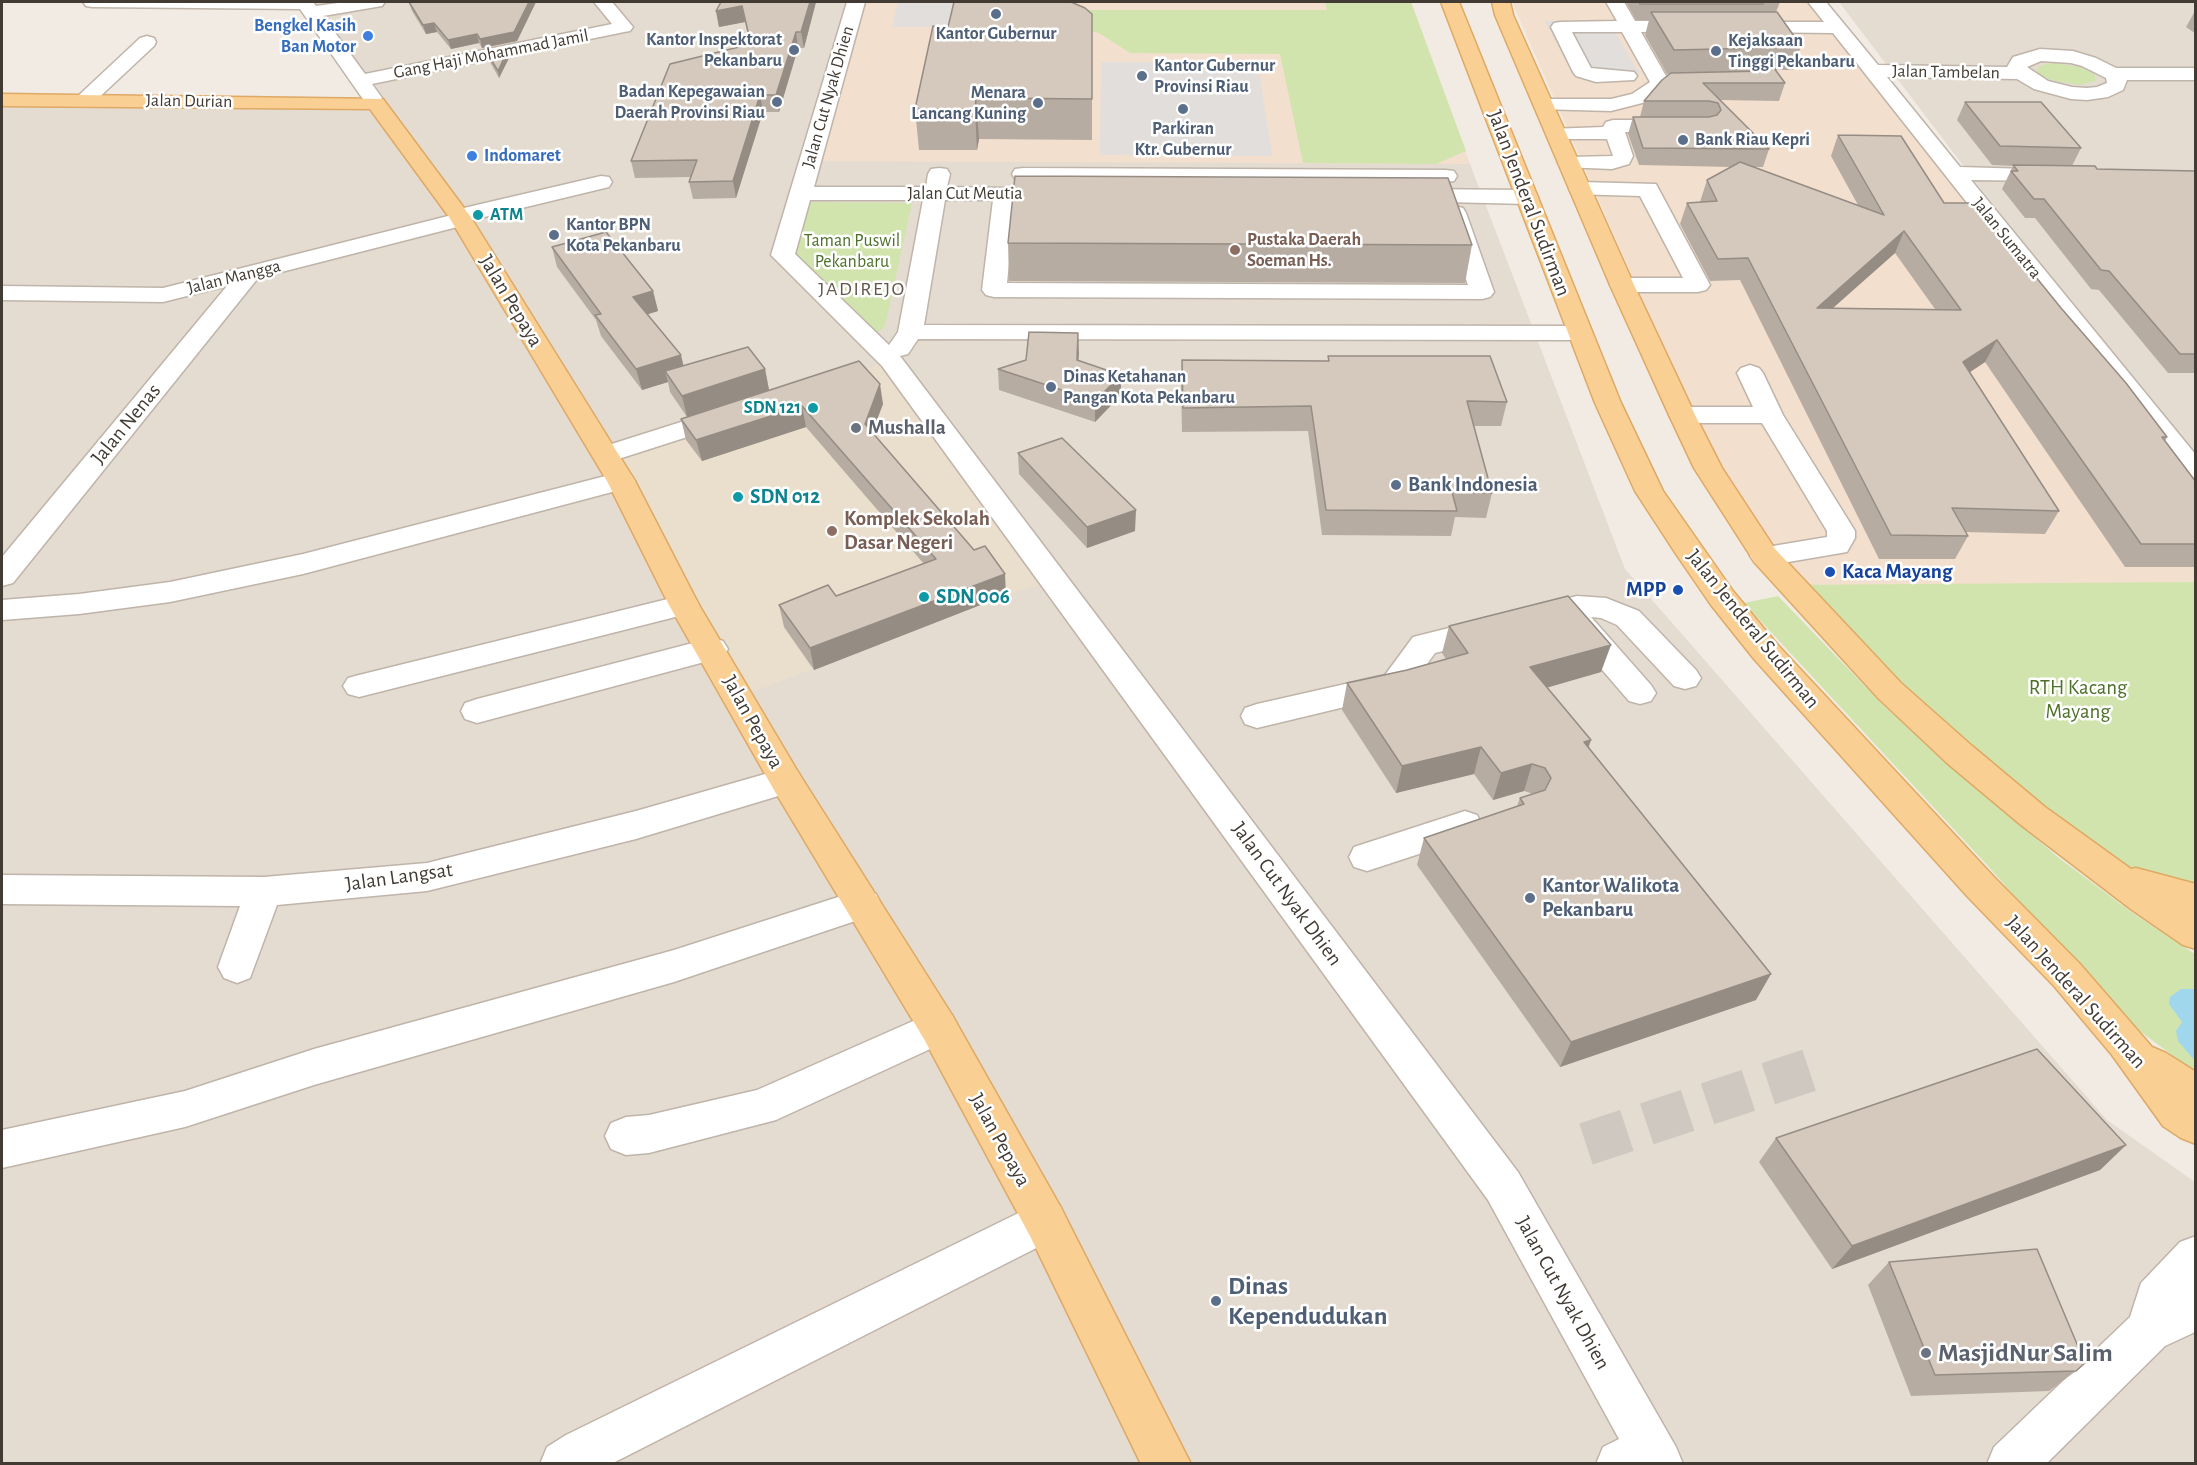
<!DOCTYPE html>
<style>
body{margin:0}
#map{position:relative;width:2197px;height:1465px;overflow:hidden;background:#f1ebe3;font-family:"Alegreya Sans",sans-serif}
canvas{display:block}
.frame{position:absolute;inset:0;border:3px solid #423b34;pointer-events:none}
</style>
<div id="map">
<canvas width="2197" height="1465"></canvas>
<div class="frame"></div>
</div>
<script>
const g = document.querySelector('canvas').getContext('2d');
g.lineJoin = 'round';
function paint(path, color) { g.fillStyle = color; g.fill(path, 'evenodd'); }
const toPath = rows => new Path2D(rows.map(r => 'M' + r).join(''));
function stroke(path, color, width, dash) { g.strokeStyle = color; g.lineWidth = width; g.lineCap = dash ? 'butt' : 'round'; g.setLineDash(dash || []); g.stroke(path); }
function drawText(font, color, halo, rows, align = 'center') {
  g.font = font + ' "Alegreya Sans",sans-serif'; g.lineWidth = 5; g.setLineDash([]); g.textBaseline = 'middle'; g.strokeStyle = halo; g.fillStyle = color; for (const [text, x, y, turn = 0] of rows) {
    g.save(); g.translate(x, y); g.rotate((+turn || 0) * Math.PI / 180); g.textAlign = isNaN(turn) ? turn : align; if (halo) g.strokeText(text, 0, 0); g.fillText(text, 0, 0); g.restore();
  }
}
paint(toPath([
 [300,2,1411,2,1470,164,1625,569,2107,1120,2195,1182,2195,1463,2,1464,2,99,372,100],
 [1839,2,2195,2,2195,471]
]), '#e5dcd1');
paint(toPath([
 [867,2,1411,2,1470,164,822,161],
 [1512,2,1816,2,2195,478,2195,910,1798,578,1752,518,1715,466]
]), '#f3dfce');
paint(toPath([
 [891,361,1054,581,1006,595,739,697,606,455]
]), '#eadecd');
paint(toPath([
 [1325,2,1411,2,1466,151,1436,164,1303,163,1280,54,1130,53,1099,33,1081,28,1070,10,1327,10],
 [2051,63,2080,67,2094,74,2096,81,2079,85,2051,80,2039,74,2037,70,2039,66],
 [804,202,912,203,885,326,870,339,789,254],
 [2195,582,2195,912,2020,806,1786,585],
 [1778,596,1885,707,1936,753,2059,858,2134,914,2195,954,2195,1072,2137,1029,2104,997,1987,865,1744,603]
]), '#d2e4ad');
paint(toPath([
 [898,3,959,3,954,27,892,27],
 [1545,21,1608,21,1640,74,1573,74],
 [1101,62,1258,63,1272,156,1100,155]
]), '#e1dedc');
paint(toPath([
 [2181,989,2195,989,2195,1061,2178,1041,2176,1031,2182,1022,2169,1004,2170,997]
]), '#a1d7ec');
stroke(toPath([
 [1586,1144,1822,1066]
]), '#cec8c0', 43, [43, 21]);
const minor = toPath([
 [83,2,313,2,316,6,345,2,385,2,382,6,376,7,323,16,365,74,612,24,594,2,612,2,633,27,630,31,624,32,372,84,382,98,379,102,372,104,365,102,300,9,92,7,86,6,83,2],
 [847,2,865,2,814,187,926,187,928,174,931,169,939,168,947,169,950,174,947,187,1065,189,1068,194,1065,199,1057,201,1015,200,1007,283,1468,285,1444,213,1447,208,1455,206,1463,208,1466,213,1494,292,1490,297,1482,299,994,297,986,295,982,290,993,200,945,200,924,325,1580,326,1589,328,1592,333,1589,338,1580,340,918,339,908,354,900,356,1518,1172,1676,1447,1683,1464,1596,1464,1603,1447,1619,1439,1488,1200,882,366,771,255,847,2],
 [810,200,923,200,898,332,889,345,795,254,810,200],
 [1606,2,1624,2,1635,21,1692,21,1698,22,1701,26,1698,30,1692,31,1641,32,1670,83,1659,95,1646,102,1611,111,1538,109,1535,105,1538,101,1545,99,1611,99,1632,94,1650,82,1622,32,1572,32,1591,68,1634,72,1637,76,1634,80,1596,82,1576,76,1573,72,1551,27,1554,23,1560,22,1617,21,1606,2],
 [1808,2,1826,2,1878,65,2007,67,2013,57,2040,49,2073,51,2096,58,2116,68,2196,68,2196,80,2127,80,2123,90,2108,97,2087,100,2071,99,2034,89,2017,79,1887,77,1960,167,2061,170,2064,175,2061,180,2053,181,1971,180,2196,455,2196,482,2186,480,1833,33,1743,32,1737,31,1734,27,1737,23,1743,22,1824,22,1808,2],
 [2041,61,2071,63,2082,66,2106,78,2107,83,2097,87,2087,88,2072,87,2048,81,2027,67,2041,61],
 [147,36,154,38,156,42,154,46,92,104,78,104,75,100,78,96,140,38,147,36],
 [1613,120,1675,120,1682,122,1685,126,1682,130,1675,132,1625,132,1633,156,1629,164,1612,169,1562,167,1558,163,1562,159,1569,157,1613,156,1607,139,1557,139,1550,137,1547,133,1550,129,1603,127,1606,122,1613,120],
 [1023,168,1446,170,1454,171,1457,176,1454,181,1446,182,1023,180,1015,179,1012,174,1015,169,1023,168],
 [601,176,609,177,612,182,609,187,472,220,469,224,258,278,13,583,2,586,2,557,227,286,163,302,2,300,2,286,163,288,448,216,451,211,601,176],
 [1580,182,1656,184,1710,285,1706,290,1698,292,1622,292,1614,290,1610,285,1614,280,1622,278,1683,278,1640,196,1572,194,1569,189,1572,184,1580,182],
 [1411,189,1527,190,1535,192,1538,197,1535,202,1527,204,1403,201,1400,196,1403,191,1411,189],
 [1750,365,1759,368,1763,373,1783,415,1855,531,1855,538,1847,552,1765,566,1755,563,1750,556,1755,549,1827,537,1827,531,1762,423,1682,423,1673,421,1669,415,1673,409,1682,407,1753,407,1737,373,1741,368,1750,365],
 [725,408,734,410,738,416,734,422,606,463,596,461,592,455,596,449,725,408],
 [621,472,631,475,635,481,631,487,303,574,170,602,79,614,2,620,2,600,79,594,170,582,303,554,621,472],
 [684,595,695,598,699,605,695,612,359,697,348,694,343,686,348,678,359,675,684,595],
 [1577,596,1606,598,1639,611,1696,670,1701,678,1696,686,1685,689,1674,686,1617,625,1601,618,1591,617,1651,685,1656,693,1651,701,1640,704,1629,701,1567,629,1563,622,1564,620,1435,653,1407,692,1257,728,1245,724,1241,716,1245,708,1257,704,1385,675,1413,637,1577,596],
 [712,638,723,641,728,649,723,657,477,723,465,719,461,711,465,703,477,699,712,638],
 [786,768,798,772,803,781,798,790,636,839,427,891,277,905,250,978,237,983,224,978,218,967,240,906,2,904,2,875,264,877,427,863,636,811,786,768],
 [1465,811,1477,815,1482,825,1477,835,1367,871,1354,867,1349,857,1354,847,1465,811],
 [863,889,876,894,881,904,876,914,674,982,314,1085,185,1127,2,1168,2,1130,185,1091,314,1049,674,950,863,889],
 [938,1010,952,1015,958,1027,952,1039,776,1120,649,1153,626,1155,611,1149,605,1136,611,1123,626,1117,649,1115,757,1090,938,1010],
 [1045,1200,1060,1206,1067,1221,1060,1236,611,1464,540,1464,547,1447,566,1435,1045,1200],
 [2196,1236,2196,1330,2193,1333,2165,1346,2046,1464,1987,1464,1994,1447,2130,1317,2141,1283,2180,1242,2196,1236]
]);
const major = toPath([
 [1441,2,1459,2,1621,403,1663,491,1733,591,1776,643,1993,876,2080,964,2152,1047,2166,1053,2196,1072,2196,1144,2181,1138,2163,1126,2112,1055,2054,986,1967,896,1754,659,1711,605,1676,554,1635,491,1595,403,1441,2],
 [1492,2,1510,2,1513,15,1634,285,1695,415,1722,468,1775,549,1901,683,1971,745,2045,807,2131,869,2136,868,2196,884,2196,949,2183,945,2132,910,2021,825,1947,763,1879,699,1755,563,1694,468,1669,415,1610,285,1495,15,1492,2],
 [2,94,383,99,470,216,635,481,699,605,798,772,952,1015,1060,1206,1191,1464,1141,1464,1030,1236,924,1039,774,790,669,605,607,481,449,217,370,109,2,106,2,94]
]);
stroke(minor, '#bfb4a9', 3);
stroke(major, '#dea964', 3);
paint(minor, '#fff');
paint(major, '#facf93');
paint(toPath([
 [409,2,536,2,517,41,482,48,479,43,451,49,437,32,426,34,412,11],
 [816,2,804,48,798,48,779,112,763,112,736,198,693,199,689,182,691,177,635,178,631,161,750,44,745,22,719,27,716,11],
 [1626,2,1780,2,1776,12,1801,46,1793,70,1775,70,1785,83,1779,101,1720,100,1769,149,1763,167,1752,167,1858,205,1831,156,1838,135,1944,203,2061,308,2167,437,2165,441,2196,482,2196,567,2125,567,1985,362,1970,372,2059,511,2045,534,1965,532,1968,536,1955,559,1879,559,1740,280,1710,281,1680,224,1687,203,1700,202,1707,180,1732,167,1639,165,1628,134,1633,117,1640,117,1644,101,1671,74,1667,74,1645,35,1649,20,1636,20],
 [1760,70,1769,70,1765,71,1760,71],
 [1895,253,1935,309,1833,308],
 [2196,9,2196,34,2186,27],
 [1092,14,1092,140,979,139,977,150,919,150,915,109,948,27],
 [489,56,509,58,499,78,490,62],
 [1965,102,2081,148,2072,166,2097,169,2196,171,2196,373,2168,373,2099,290,2091,289,2035,218,2025,218,2002,189,2013,166,1992,165,1957,120],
 [1008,243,1472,245,1465,283,1009,281],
 [552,247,653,291,658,311,648,314,683,366,765,369,769,390,687,417,670,392,668,382,642,390,601,336,596,320,557,267],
 [1078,333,1078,361,1121,395,1095,422,999,390,998,369,1026,360],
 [1328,356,1507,402,1501,426,1473,426,1492,493,1486,518,1455,517,1451,536,1322,535,1308,431,1182,432,1181,384,1182,360,1328,361],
 [859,361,883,404,872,433,1006,595,814,670,784,627,779,605,836,596,924,564,806,427,702,461,686,440,681,419],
 [1018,453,1135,531,1087,548,1019,474],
 [1449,626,1601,672,1547,687,1589,747,1756,1000,1560,1067,1417,865,1424,838,1517,806,1520,798,1533,794,1524,791,1493,800,1474,774,1396,793,1342,710,1347,683,1407,670,1446,659,1442,653],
 [1776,1138,2126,1145,2100,1170,1832,1269,1759,1162],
 [1889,1262,2076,1371,2049,1391,1911,1396,1868,1285]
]), '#b7aca2');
paint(toPath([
 [529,2,536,2,517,41,482,48,480,39],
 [810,2,816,2,804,48,801,32],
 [742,6,745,22,719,27,716,11],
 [434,23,437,32,426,34,423,25],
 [796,32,798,48,779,112,776,95],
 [477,34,479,43,451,49,448,40],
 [507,52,509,58,499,78,498,71],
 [760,95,763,112,736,198,733,181],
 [976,98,979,139,977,150,975,109],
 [1904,231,1895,253,1808,330,1817,308],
 [653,291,658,311,639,317,633,297],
 [1078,333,1079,354,1077,381,1077,360],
 [1997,340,1985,362,1952,384,1963,362],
 [681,355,686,376,665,371,668,382,642,390,636,369],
 [765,369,769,390,687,417,682,396],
 [1121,375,1121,395,1095,422,1095,401],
 [880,384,883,404,867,445,865,424],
 [802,406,806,427,702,461,696,440],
 [1136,510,1135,531,1087,548,1087,527],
 [1005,574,1006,595,814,670,810,648],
 [1611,645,1601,672,1522,695,1530,667],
 [1591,740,1582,767,1584,742],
 [1481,747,1474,774,1396,793,1402,766],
 [1532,764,1524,791,1493,800,1501,773],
 [1771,974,1756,1000,1560,1067,1571,1042],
 [2126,1145,2100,1170,1832,1269,1852,1246]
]), '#958c84');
const building = toPath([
 [409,2,529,2,514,32,480,39,477,34,448,40,434,23,423,25,409,2],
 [721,2,810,2,801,32,796,32,776,95,760,95,733,181,689,182,697,160,631,161,670,64,751,44,742,6,716,11,721,2],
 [954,2,1071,2,1085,8,1092,14,1092,99,976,98,975,109,915,109,933,26,948,27,954,2],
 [1639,2,1762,2,1763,4,1640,4,1639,2],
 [1651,12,1777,12,1801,46,1766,46,1767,48,1674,50,1651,12],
 [507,52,498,71,489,56,507,52],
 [1774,68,1785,83,1703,83,1769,149,1643,148,1633,117,1709,117,1717,115,1721,110,1718,103,1709,101,1644,101,1662,80,1671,73,1765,71,1774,68],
 [1965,102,2041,102,2081,148,2000,146,1965,102],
 [1838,135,1901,136,1944,203,1976,203,2061,308,2126,383,2167,437,2162,437,2196,482,2196,544,2141,544,1997,340,1963,362,2059,511,1952,508,1968,536,1891,535,1748,258,1718,259,1687,203,1717,201,1707,180,1740,162,1884,215,1838,135],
 [1904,231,1961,310,1817,308,1904,231],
 [2013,165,2095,166,2097,169,2196,171,2196,354,2180,354,2109,271,2101,270,2044,199,2034,199,2011,171,2018,171,2013,165],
 [1015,176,1448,178,1472,245,1008,243,1015,176],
 [606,232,653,291,633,297,681,355,636,369,595,315,601,314,552,247,606,232],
 [1029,332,1078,333,1077,360,1121,375,1095,401,998,369,1026,360,1029,332],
 [748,347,765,369,682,396,665,371,748,347],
 [1328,356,1490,356,1507,402,1467,401,1492,493,1452,492,1457,511,1326,510,1311,406,1183,408,1182,360,1329,361,1328,356],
 [859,361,880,384,865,424,974,550,985,546,1005,574,810,648,779,605,828,585,836,596,936,559,802,406,696,440,681,419,859,361],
 [1062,438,1136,510,1087,527,1018,453,1062,438],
 [1568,596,1611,645,1530,667,1591,740,1584,742,1771,974,1571,1042,1424,838,1524,804,1520,798,1545,790,1551,778,1545,768,1532,764,1501,773,1481,747,1402,766,1347,683,1407,670,1468,653,1449,626,1568,596],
 [2037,1049,2126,1145,1852,1246,1776,1138,2037,1049],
 [2037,1249,2085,1363,2076,1371,1935,1375,1889,1262,2037,1249]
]);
paint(building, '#d5c8bc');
stroke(building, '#958c84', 1.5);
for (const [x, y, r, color] of [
 [996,14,6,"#5c6f8a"],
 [368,36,6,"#3f7fe0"],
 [794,50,6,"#5c6f8a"],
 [1716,51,6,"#5c6f8a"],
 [1142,76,6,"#5c6f8a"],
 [777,102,6,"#5c6f8a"],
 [1038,103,6,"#5c6f8a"],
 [1183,109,6,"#5c6f8a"],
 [1683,140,6,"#5c6f8a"],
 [472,156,6,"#3f7fe0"],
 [478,215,6,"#0f9aa8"],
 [554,235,6,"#5c6f8a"],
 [1235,250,6,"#8d6e63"],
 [1051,387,6,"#5c6f8a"],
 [813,408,6,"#0f9aa8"],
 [856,428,6,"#6b7280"],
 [1396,485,6,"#5c6f8a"],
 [738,497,6,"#0f9aa8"],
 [832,531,6,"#8d6e63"],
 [1830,572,6,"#1a4fb4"],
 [1678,590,6,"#1a4fb4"],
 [924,597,6,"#0f9aa8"],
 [1530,898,6,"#5c6f8a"],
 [1216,1301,6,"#5c6f8a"],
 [1926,1353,6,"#6b7280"]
]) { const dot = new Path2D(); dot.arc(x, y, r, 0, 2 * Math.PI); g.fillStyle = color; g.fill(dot); stroke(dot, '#fff', 2); }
drawText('bold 18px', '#366cbe', '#fff', [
 ["Bengkel Kasih",356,26],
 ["Ban Motor",356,47],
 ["Indomaret",484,156,"left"]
], 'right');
drawText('bold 18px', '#4e5e75', '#fff', [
 ["Kantor Gubernur",996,34,"center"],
 ["Kantor Inspektorat",782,40,"right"],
 ["Pekanbaru",782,61,"right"],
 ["Kejaksaan",1728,41],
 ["Tinggi Pekanbaru",1728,62],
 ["Kantor Gubernur",1154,66],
 ["Provinsi Riau",1154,87],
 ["Badan Kepegawaian",765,92,"right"],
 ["Daerah Provinsi Riau",765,113,"right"],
 ["Menara",1026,93,"right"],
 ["Lancang Kuning",1026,114,"right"],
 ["Parkiran",1183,129,"center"],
 ["Ktr. Gubernur",1183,150,"center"],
 ["Bank Riau Kepri",1695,140],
 ["Kantor BPN",566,225],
 ["Kota Pekanbaru",566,246],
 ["Dinas Ketahanan",1063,377],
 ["Pangan Kota Pekanbaru",1063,398]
], 'left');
drawText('18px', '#423b34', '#fff', [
 ["Gang Haji Mohammad Jamil",491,54,-11],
 ["Jalan Tambelan",1946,72,1],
 ["Jalan Cut Nyak Dhien",828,97,-74],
 ["Jalan Durian",189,101,1],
 ["Jalan Cut Meutia",965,194],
 ["Jalan Sumatra",2007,238,51],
 ["Jalan Mangga",234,277,-14]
]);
drawText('bold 18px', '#0d838f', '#fff', [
 ["ATM",490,215],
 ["SDN 121",801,408,"right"]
], 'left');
drawText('bold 18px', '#785e54', '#fff', [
 ["Pustaka Daerah",1247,240],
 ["Soeman Hs.",1247,261]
], 'left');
drawText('18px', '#4e712a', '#fff', [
 ["Taman Puswil",852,241],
 ["Pekanbaru",852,262]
]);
g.letterSpacing = '1.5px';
drawText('20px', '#65574b', '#fff', [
 ["JADIREJO",862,289]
]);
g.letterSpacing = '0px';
drawText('21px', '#423b34', '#fff', [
 ["Jalan Jenderal Sudirman",1529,203,69],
 ["Jalan Pepaya",511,301,59],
 ["Jalan Nenas",126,424,-51],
 ["Jalan Jenderal Sudirman",1753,629,51],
 ["Jalan Pepaya",753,722,61],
 ["Jalan Langsat",399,877,-8],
 ["Jalan Cut Nyak Dhien",1287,894,54],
 ["Jalan Jenderal Sudirman",2076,992,48],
 ["Jalan Pepaya",1000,1140,61],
 ["Jalan Cut Nyak Dhien",1563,1293,61]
]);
drawText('bold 21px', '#5b616d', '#fff', [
 ["Mushalla",868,428]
], 'left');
drawText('bold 21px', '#4e5e75', '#fff', [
 ["Bank Indonesia",1408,485],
 ["Kantor Walikota",1542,886],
 ["Pekanbaru",1542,910]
], 'left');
drawText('bold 21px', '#0d838f', '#fff', [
 ["SDN 012",750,497],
 ["SDN 006",936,597]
], 'left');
drawText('bold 21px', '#785e54', '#fff', [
 ["Komplek Sekolah",844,519],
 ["Dasar Negeri",844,543]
], 'left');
drawText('bold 21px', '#164399', '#fff', [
 ["Kaca Mayang",1842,572],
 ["MPP",1666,590,"right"]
], 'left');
drawText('21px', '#4e712a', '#fff', [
 ["RTH Kacang",2078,688],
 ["Mayang",2078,712]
]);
drawText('bold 26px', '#4e5e75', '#fff', [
 ["Dinas",1228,1286],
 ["Kependudukan",1228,1316]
], 'left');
drawText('bold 26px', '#5b616d', '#fff', [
 ["MasjidNur Salim",1938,1353]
], 'left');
</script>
